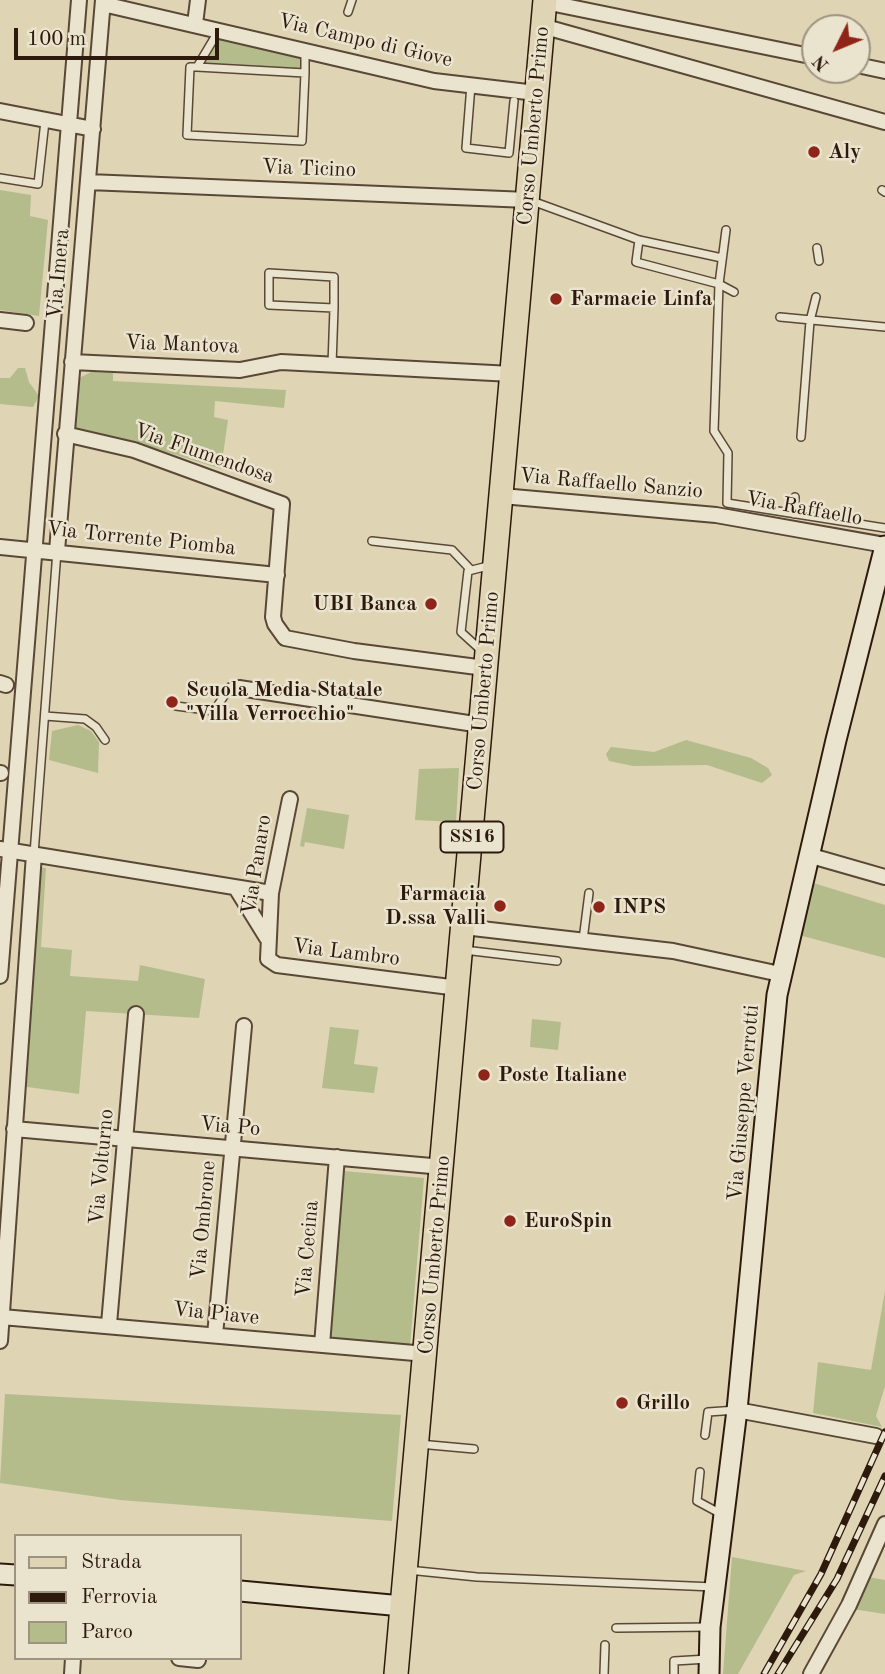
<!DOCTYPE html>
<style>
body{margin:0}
#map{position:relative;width:885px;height:1674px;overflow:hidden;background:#dfd4b4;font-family:"Old Standard TT",serif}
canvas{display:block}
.legend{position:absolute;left:14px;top:1534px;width:228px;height:126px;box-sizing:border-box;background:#eae3ce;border:2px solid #9e9380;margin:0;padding:9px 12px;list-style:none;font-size:21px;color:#2d1a0c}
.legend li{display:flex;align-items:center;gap:14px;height:35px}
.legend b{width:35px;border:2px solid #9e9380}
.north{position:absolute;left:801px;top:14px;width:70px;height:70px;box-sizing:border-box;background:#eae3ce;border:2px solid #9e9380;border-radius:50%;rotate:227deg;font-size:19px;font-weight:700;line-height:28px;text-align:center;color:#2d1a0c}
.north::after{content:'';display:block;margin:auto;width:24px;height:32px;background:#8f2418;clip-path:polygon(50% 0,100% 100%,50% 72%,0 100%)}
.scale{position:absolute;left:14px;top:28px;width:205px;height:32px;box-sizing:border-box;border:4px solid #2d1a0c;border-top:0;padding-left:9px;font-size:21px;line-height:24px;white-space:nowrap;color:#2d1a0c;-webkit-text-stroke:5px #eae3ce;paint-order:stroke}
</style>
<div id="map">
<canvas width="885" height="1674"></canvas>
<ul class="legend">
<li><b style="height:9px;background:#dfd4b4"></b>Strada</li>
<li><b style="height:9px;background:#2d1a0c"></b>Ferrovia</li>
<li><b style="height:19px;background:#b4bc8c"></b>Parco</li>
</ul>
<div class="north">N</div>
<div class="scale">100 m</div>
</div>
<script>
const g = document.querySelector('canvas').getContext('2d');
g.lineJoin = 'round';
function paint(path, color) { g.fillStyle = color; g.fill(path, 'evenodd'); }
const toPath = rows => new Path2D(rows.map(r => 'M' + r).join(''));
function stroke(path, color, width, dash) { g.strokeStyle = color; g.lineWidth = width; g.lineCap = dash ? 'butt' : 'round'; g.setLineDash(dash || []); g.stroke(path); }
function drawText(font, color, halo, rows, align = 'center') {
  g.font = font + ' "Old Standard TT",serif'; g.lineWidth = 5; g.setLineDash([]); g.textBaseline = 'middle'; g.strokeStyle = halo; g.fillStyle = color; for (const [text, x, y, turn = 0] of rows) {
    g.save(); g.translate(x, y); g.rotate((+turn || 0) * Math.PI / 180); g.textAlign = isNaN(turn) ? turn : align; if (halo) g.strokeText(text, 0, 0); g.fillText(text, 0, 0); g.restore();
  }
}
paint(toPath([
 [222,35,303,55,302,69,203,63],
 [0,190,31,195,30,216,48,220,39,316,0,310],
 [18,368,25,368,29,382,39,396,33,407,0,404,0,378,10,378],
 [95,370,113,371,113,381,286,390,284,408,215,401,214,417,228,420,221,469,147,446,74,429,77,385,81,377],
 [78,725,91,731,99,742,98,773,49,760,52,731],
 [686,740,751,758,768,768,772,775,762,783,707,765,633,766,609,761,606,754,611,747,654,752],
 [459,768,456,822,415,820,419,769],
 [307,808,349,815,344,849,305,842,304,847,300,846],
 [37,867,46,868,41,947,72,950,70,976,138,981,140,965,205,979,199,1018,86,1011,79,1094,20,1086],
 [810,882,885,905,885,958,799,935],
 [532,1019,561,1022,558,1050,530,1047],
 [330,1027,359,1030,354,1064,378,1067,374,1093,322,1088],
 [344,1171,424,1178,410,1346,329,1340],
 [885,1291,885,1386,876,1416,882,1427,813,1413,818,1362,871,1370],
 [5,1394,401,1415,392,1521,120,1500,0,1483],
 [732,1557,806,1571,794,1575,738,1674,723,1674],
 [868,1577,885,1580,885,1614,852,1609]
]), '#b4bc8c');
const lane = toPath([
 [348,12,352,0],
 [197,67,305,73,302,141,187,135,190,67,197,67,219,30],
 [305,73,305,51],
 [471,85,466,148,509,153,514,101],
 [0,178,38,184,45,121],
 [882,190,885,192],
 [532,201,639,240,722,258],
 [726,230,719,284,734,292],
 [639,240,636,262,719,284,714,431,728,453,727,503,885,528],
 [817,248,819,261],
 [269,273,334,277,334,308,269,305,269,273],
 [780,317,885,327],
 [332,365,334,308],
 [801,437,810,321,816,297],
 [794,514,795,497],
 [372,541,452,550,470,569],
 [483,652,461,632,468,571,492,565],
 [176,706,214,711,230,687,239,688],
 [45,716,85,719,96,727,105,740],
 [34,854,57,551],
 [583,940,589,893],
 [464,950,557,961],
 [705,1435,708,1412,737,1410],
 [419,1444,474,1449],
 [700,1472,697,1501,723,1515],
 [408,1570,477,1577,714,1587],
 [616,1628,710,1627],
 [604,1674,605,1645],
 [674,1674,674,1661,708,1659]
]);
const street = toPath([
 [545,2,815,57],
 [103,4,434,81,536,93],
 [195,24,198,0],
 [542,26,885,122],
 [857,65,885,71],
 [0,111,93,129],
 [88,182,528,200],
 [0,320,26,323],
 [72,362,240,370,281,362,512,374],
 [65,434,134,450,282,504,273,617,275,624,285,638,354,651,485,668],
 [502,496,716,515,885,545],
 [0,547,277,575],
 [57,551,103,0],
 [0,683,6,685],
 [239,688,481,725],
 [0,773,1,773],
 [290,799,271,893,268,959,277,965,458,988],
 [0,849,271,893],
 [808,855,885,877],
 [236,888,267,938],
 [464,927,673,951,780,974],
 [0,976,79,0],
 [14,1129,443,1167],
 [2,1317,426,1354],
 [109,1324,136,1014],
 [215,1335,244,1026],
 [0,1341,34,854],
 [322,1345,337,1157],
 [737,1410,876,1436],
 [179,1658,198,1660],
 [72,1674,73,1658],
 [811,1674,849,1605,885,1524]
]);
const secondary = toPath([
 [0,1574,16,1575],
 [240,1591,402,1606],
 [709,1674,710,1627,737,1410,777,995,836,740,885,546]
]);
const primary = toPath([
 [396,1674,545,0]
]);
stroke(lane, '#5a4836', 10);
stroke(street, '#5a4836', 18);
stroke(secondary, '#2d1a0c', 23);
stroke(primary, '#2d1a0c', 26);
stroke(lane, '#eae3ce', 7);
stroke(street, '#eae3ce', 14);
stroke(secondary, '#eae3ce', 19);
stroke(primary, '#dfd4b4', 23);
const rail = toPath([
 [764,1674,821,1574,885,1432],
 [778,1674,837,1579,885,1476]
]);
stroke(rail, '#2d1a0c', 7);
stroke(rail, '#eae3ce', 4.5, [13]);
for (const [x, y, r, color] of [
 [814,152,7,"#8f2418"],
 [556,299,7,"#8f2418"],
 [431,604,7,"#8f2418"],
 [172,702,7,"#8f2418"],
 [500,906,7,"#8f2418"],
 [599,907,7,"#8f2418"],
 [484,1075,7,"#8f2418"],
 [510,1221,7,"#8f2418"],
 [622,1403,7,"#8f2418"]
]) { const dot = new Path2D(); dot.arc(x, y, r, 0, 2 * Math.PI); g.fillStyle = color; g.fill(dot); stroke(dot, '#eae3ce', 2.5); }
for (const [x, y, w] of [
 [472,837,63]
]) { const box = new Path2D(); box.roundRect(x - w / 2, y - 15.5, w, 31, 5); g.fillStyle = '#eae3ce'; g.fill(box); stroke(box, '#2d1a0c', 2); }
drawText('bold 19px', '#2d1a0c', null, [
 ["SS16",472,837]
]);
drawText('21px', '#2d1a0c', '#eae3ce', [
 ["Via Campo di Giove",365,41,13],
 ["Corso Umberto Primo",534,126,-85],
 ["Via Ticino",309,169,2],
 ["Via Imera",59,274,-85],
 ["Via Mantova",182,345,2],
 ["Via Flumendosa",204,454,19],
 ["Via Raffaello Sanzio",611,484,5],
 ["Via Raffaello",804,509,10],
 ["Via Torrente Piomba",141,539,6],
 ["Corso Umberto Primo",484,691,-85],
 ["Via Panaro",257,865,-81],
 ["Via Lambro",346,953,7],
 ["Via Giuseppe Verrotti",744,1103,-85],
 ["Via Po",230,1127,5],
 ["Via Volturno",102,1167,-85],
 ["Via Ombrone",204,1220,-85],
 ["Via Cecina",308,1249,-85],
 ["Corso Umberto Primo",435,1255,-85],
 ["Via Piave",216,1314,6]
]);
drawText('bold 21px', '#2d1a0c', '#eae3ce', [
 ["Aly",828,152],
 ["Farmacie Linfa",570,299],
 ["UBI Banca",417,604,"right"],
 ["Scuola Media Statale",186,690],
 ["\"Villa Verrocchio\"",186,714],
 ["Farmacia",486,894,"right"],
 ["D.ssa Valli",486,918,"right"],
 ["INPS",613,907],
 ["Poste Italiane",498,1075],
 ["EuroSpin",524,1221],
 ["Grillo",636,1403]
], 'left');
</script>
